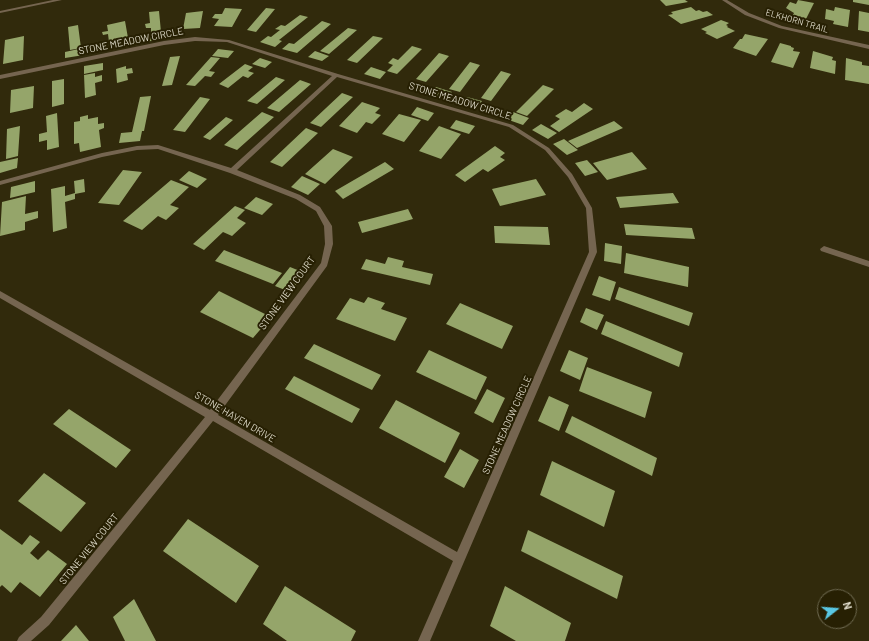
<!DOCTYPE html>
<style>
body{margin:0}
#map{position:relative;width:869px;height:641px;overflow:hidden;background:#312a0c;font-family:Barlow,sans-serif}
canvas{display:block}
.north{position:absolute;left:817px;top:589px;width:40px;height:40px;box-sizing:border-box;background:#272003;border:1px solid #6f6a51;border-radius:50%;rotate:73deg;font-size:11px;font-weight:700;line-height:16px;text-align:center;color:#dcd8c7}
.north::after{content:'';display:block;margin:auto;width:14px;height:18px;background:#59c8e4;clip-path:polygon(50% 0,100% 100%,50% 72%,0 100%)}
</style>
<div id="map">
<canvas width="869" height="641"></canvas>
<div class="north">N</div>
</div>
<script>
const g = document.querySelector('canvas').getContext('2d');
g.lineJoin = 'round';
function paint(path, color) { g.fillStyle = color; g.fill(path, 'evenodd'); }
const toPath = rows => new Path2D(rows.map(r => 'M' + r).join(''));
function drawText(font, color, halo, rows, align = 'center') {
  g.font = font + ' Barlow,sans-serif'; g.lineWidth = 4; g.setLineDash([]); g.textBaseline = 'middle'; g.strokeStyle = halo; g.fillStyle = color; for (const [text, x, y, turn = 0] of rows) {
    g.save(); g.translate(x, y); g.rotate((+turn || 0) * Math.PI / 180); g.textAlign = isNaN(turn) ? turn : align; if (halo) g.strokeText(text, 0, 0); g.fillText(text, 0, 0); g.restore();
  }
}
paint(toPath([
 [660,0,685,0,688,2,666,6],
 [798,0,814,3,806,19,793,15,794,13,786,8,790,2,796,4],
 [853,0,869,0,869,5,853,2],
 [691,7,696,11,699,10,703,12,707,11,713,15,681,24,668,15,673,14,671,12],
 [835,7,850,10,848,27,833,24,834,21,825,19,826,9,834,11],
 [225,8,242,9,232,27,214,26,219,19,212,18,215,14,222,14],
 [266,8,275,9,256,32,247,30],
 [159,11,161,32,151,34,151,28,146,28,145,24,150,23,149,12],
 [203,11,200,28,183,29,186,13],
 [859,11,869,13,869,32,858,30],
 [300,15,308,17,279,40,282,41,275,47,260,42,268,36,271,37,280,30,275,29,281,25,285,26],
 [721,20,729,23,726,25,728,26,727,27,735,31,717,39,705,33,707,32,701,29],
 [125,21,128,38,109,42,108,34,103,35,102,32,108,31,107,25],
 [322,21,331,24,297,53,282,49,289,43,294,44],
 [78,25,81,48,70,50,68,27],
 [348,28,357,30,329,54,320,51],
 [162,33,163,39,145,42,144,36],
 [745,34,768,39,756,56,733,48,740,39,742,39],
 [24,36,23,60,3,64,5,40],
 [373,36,383,38,357,63,347,60],
 [780,43,791,46,791,47,794,48,793,51,800,52,793,68,771,62],
 [412,46,422,49,397,74,387,71,393,65,388,63,393,58,398,60],
 [83,48,84,55,65,58,65,52],
 [218,49,234,51,228,58,212,56],
 [315,51,329,56,322,61,308,57],
 [813,51,833,57,832,60,836,61,835,74,810,68],
 [439,53,449,56,426,82,416,79],
 [180,56,172,85,162,86,170,57],
 [211,57,220,58,209,71,215,72,211,77,205,76,195,86,186,85],
 [260,58,272,62,265,68,252,64],
 [846,58,862,62,862,65,869,66,869,84,845,80],
 [470,62,480,65,460,92,449,89],
 [103,63,103,70,84,74,84,66],
 [245,64,253,67,248,71,254,73,248,78,243,76,228,88,219,84],
 [126,66,126,69,132,68,133,73,127,74,128,80,117,83,116,69],
 [371,67,386,72,380,79,364,74],
 [501,71,511,74,491,101,481,98],
 [95,73,95,77,102,75,102,81,95,83,96,95,85,98,84,75],
 [276,77,285,80,257,104,247,101],
 [64,79,64,104,52,107,52,81],
 [300,80,311,84,279,112,267,108],
 [543,85,554,89,527,116,516,112],
 [34,86,33,108,10,113,11,90],
 [436,87,452,92,447,99,430,94],
 [342,93,353,97,321,127,310,123],
 [151,96,144,131,142,131,140,141,119,143,121,133,132,132,140,97],
 [200,97,210,99,185,132,173,130],
 [467,97,482,101,477,108,462,104],
 [362,102,380,108,375,113,381,115,372,124,366,122,357,133,339,126],
 [584,103,593,109,559,132,550,126,560,119,555,116,566,109,572,112],
 [417,107,434,113,428,121,411,115],
 [262,112,274,117,237,150,224,145],
 [513,112,529,118,523,125,506,119],
 [57,113,59,147,47,150,47,140,39,142,39,134,47,132,46,116],
 [399,114,421,120,404,142,382,134],
 [88,115,88,119,98,117,98,124,104,123,104,128,99,130,101,147,80,152,79,143,74,144,74,122,80,121,80,117],
 [226,117,233,120,210,140,203,137],
 [456,120,475,126,469,134,450,128],
 [614,121,623,128,577,148,568,141],
 [541,124,557,133,548,139,532,130],
 [20,126,18,156,6,159,7,129],
 [439,126,461,134,441,159,419,151],
 [306,128,318,133,282,167,270,162],
 [564,139,578,150,567,155,553,144],
 [495,146,505,153,500,157,505,160,488,172,483,169,465,182,455,175],
 [333,149,353,157,325,184,305,174],
 [632,152,647,169,607,180,593,163],
 [18,158,17,168,0,173,0,162],
 [587,160,598,172,585,176,575,163],
 [385,162,394,169,343,199,335,191],
 [123,170,142,172,119,205,98,203],
 [189,171,207,179,197,188,179,180],
 [302,176,320,184,308,195,291,187],
 [84,179,85,192,75,194,75,199,65,202,67,228,53,232,51,189,65,186,65,196,75,193,74,181],
 [536,179,546,195,500,206,492,189],
 [171,180,189,187,170,205,179,208,166,220,158,216,142,230,123,221],
 [35,181,35,192,10,198,11,187],
 [673,193,679,203,620,208,616,197],
 [26,196,25,214,38,211,38,218,25,222,25,230,0,236,2,202],
 [256,197,273,204,262,215,244,208],
 [235,206,245,210,237,218,246,223,232,236,223,232,204,250,193,244],
 [408,209,413,219,362,233,358,222],
 [624,224,692,228,695,239,626,235],
 [494,226,548,227,550,245,495,243],
 [605,243,622,246,621,264,604,261],
 [224,250,282,273,273,284,215,261],
 [626,253,689,267,688,287,624,273],
 [388,257,404,261,402,267,433,274,430,285,361,269,366,259,385,264],
 [290,267,305,273,290,292,275,286],
 [599,276,616,282,610,301,592,295],
 [619,287,693,313,689,326,615,299],
 [219,291,271,317,253,338,200,312],
 [368,297,385,303,381,309,407,318,395,341,336,319,350,298,364,303],
 [460,303,513,326,502,349,446,324],
 [586,308,604,315,597,330,580,322],
 [606,321,683,353,679,367,601,334],
 [314,344,381,375,372,390,304,358],
 [429,350,487,377,476,400,416,372],
 [569,350,588,358,580,380,560,371],
 [587,367,652,392,645,418,579,391],
 [294,376,360,409,352,423,285,389],
 [487,389,505,398,493,423,474,413],
 [549,396,569,405,559,431,538,421],
 [396,400,460,433,445,463,379,428],
 [69,409,131,450,116,468,53,424],
 [572,416,657,458,652,476,565,432],
 [460,449,479,460,464,488,444,477],
 [552,461,615,491,604,527,540,495],
 [44,473,86,503,61,532,18,501],
 [188,519,259,566,236,603,163,551],
 [0,529,22,545,30,535,40,542,30,553,38,560,48,550,67,564,40,597,20,582,11,593,2,585,0,587],
 [528,530,623,576,617,599,521,551],
 [285,586,356,631,351,641,287,641,263,624],
 [505,586,571,623,565,641,516,641,490,626],
 [134,599,156,641,125,641,113,617],
 [76,625,89,641,61,641]
]), '#95a56a');
paint(toPath([
 [722,0,727,0,749,13,782,26,869,45,869,49,779,28,745,15,722,0],
 [195,37,229,40,338,74,513,125,549,148,572,174,592,208,597,252,430,641,418,641,453,561,213,421,49,625,31,641,17,641,19,637,41,617,205,417,0,298,0,291,210,410,321,263,325,244,324,226,316,211,296,199,230,173,158,149,137,150,102,157,0,185,0,181,102,153,137,146,158,145,231,168,332,76,227,42,195,41,164,45,0,79,0,75,164,41,195,37],
 [337,77,509,127,545,150,568,177,586,208,589,252,457,552,218,415,327,266,333,244,332,226,320,207,300,195,237,170,337,77],
 [824,246,869,261,869,267,821,251,820,249,824,246]
]), '#756550');
paint(toPath([
 [53,0,62,0,0,13,0,11,53,0]
]), '#756550');
drawText('9px', '#dcd8c7', '#272003', [
 ["ELKHORN TRAIL",797,21,16]
]);
drawText('10px', '#dcd8c7', '#272003', [
 ["STONE MEADOW CIRCLE",131,41,-11],
 ["STONE MEADOW CIRCLE",460,101,17],
 ["STONE VIEW COURT",287,293,-54],
 ["STONE HAVEN DRIVE",235,417,30],
 ["STONE MEADOW CIRCLE",507,425,-66],
 ["STONE VIEW COURT",89,549,-51]
]);
</script>
